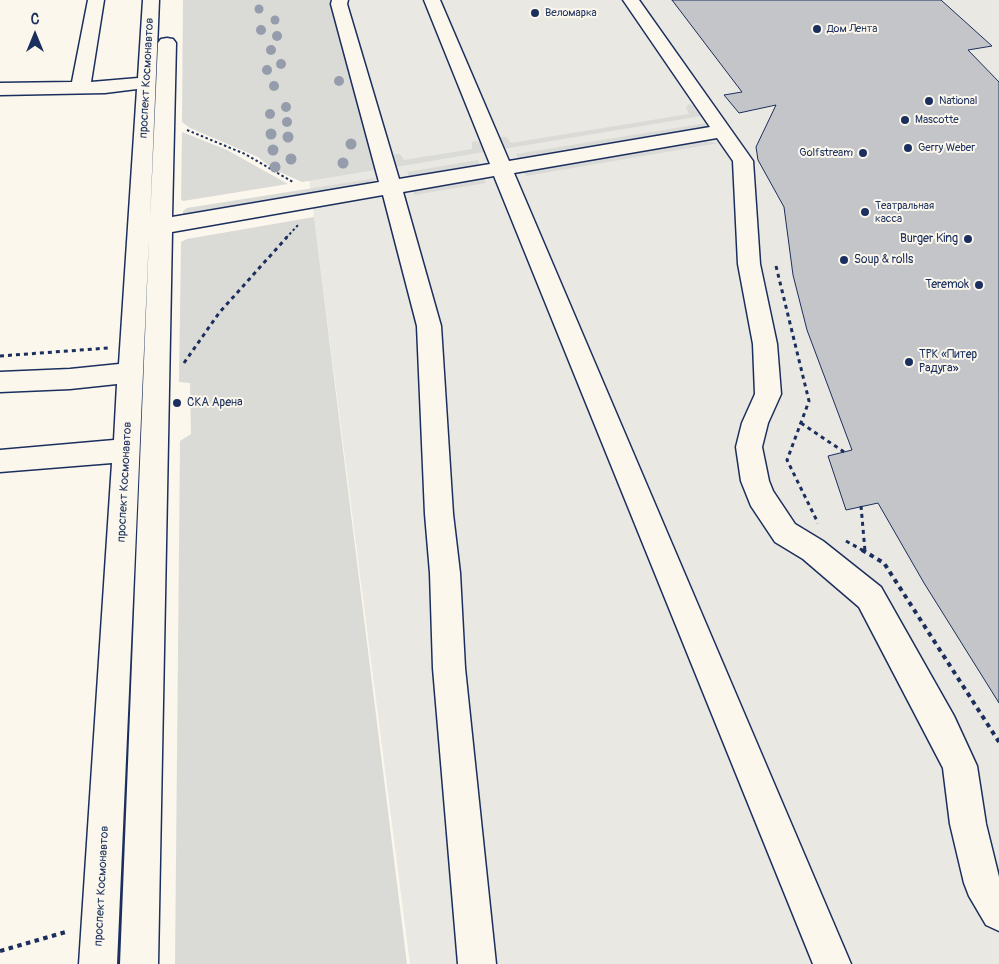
<!DOCTYPE html>
<meta charset="utf-8">
<style>
body{margin:0}
#map{position:relative;width:999px;height:964px;overflow:hidden;background:#fbf7ec;font-family:Pangolin,sans-serif}
canvas{display:block}
.north{position:absolute;left:10px;top:10px;width:50px;height:50px;-webkit-text-stroke:4px #fbf7ec;paint-order:stroke;rotate:0deg;font-size:14px;font-weight:700;line-height:20px;text-align:center;color:#1b2f5e}
.north::after{content:'';display:block;margin:auto;width:18px;height:22px;background:#1b2f5e;clip-path:polygon(50% 0,100% 100%,50% 72%,0 100%)}
</style>
<div id="map">
<canvas width="999" height="964"></canvas>
<div class="north">С</div>
</div>
<script>
const g = document.querySelector('canvas').getContext('2d');
g.lineJoin = 'round';
function paint(path, color) { g.fillStyle = color; g.fill(path, 'evenodd'); }
const toPath = rows => new Path2D(rows.map(r => 'M' + r).join(''));
function stroke(path, color, width, dash) { g.strokeStyle = color; g.lineWidth = width; g.lineCap = dash ? 'butt' : 'round'; g.setLineDash(dash || []); g.stroke(path); }
function drawText(font, color, halo, rows, align = 'center') {
  g.font = font + ' Pangolin,sans-serif'; g.lineWidth = 4; g.setLineDash([]); g.textBaseline = 'middle'; g.strokeStyle = halo; g.fillStyle = color; for (const [text, x, y, turn = 0] of rows) {
    g.save(); g.translate(x, y); g.rotate((+turn || 0) * Math.PI / 180); g.textAlign = isNaN(turn) ? turn : align; if (halo) g.strokeText(text, 0, 0); g.fillText(text, 0, 0); g.restore();
  }
}
paint(toPath([
 [286,0,999,0,999,964,410,964]
]), '#eae8e2');
paint(toPath([
 [183,0,331,0,331,6,375,170,302,182,273,169,258,157,190,128,182,122],
 [689,104,696,106,702,116,503,149,499,140,501,137,506,137,511,143,689,114,686,107],
 [707,123,707,126,704,128,518,159,516,154],
 [182,132,227,150,288,184,183,201,181,199],
 [475,141,481,143,484,152,396,167,393,157,395,154,400,154,404,160,472,149,472,142],
 [702,141,719,143,526,176,524,171],
 [478,160,480,165,409,177,407,172],
 [377,178,365,184,183,215,183,211,187,208],
 [484,178,486,183,414,195,413,190],
 [314,217,407,964,175,964,180,441,191,434,190,383,179,382,181,242,187,239]
]), '#dadad7');
const building = toPath([
 [672,0,941,0,992,46,968,50,999,82,999,703,924,583,878,503,846,510,828,456,852,450,807,330,793,275,784,207,758,160,756,147,776,105,739,113,724,95,742,92,672,0]
]);
paint(building, '#c3c5c9');
stroke(building, '#1b2f5e', 1);
const minor = toPath([
 [88,0,104,0,91,82,138,78,143,0,159,0,150,221,158,43,161,39,167,38,173,39,176,43,172,217,379,182,331,4,332,0,348,0,347,4,399,179,490,164,424,0,440,0,509,161,710,127,623,0,639,0,753,161,760,264,777,344,781,394,768,423,762,447,769,481,773,491,795,524,823,541,881,587,954,716,977,766,986,824,999,877,999,931,986,925,969,896,964,883,950,824,943,768,859,607,803,559,775,542,751,506,741,481,736,447,742,423,755,394,753,344,738,264,733,161,717,138,514,173,851,964,813,964,494,176,403,192,441,326,453,514,460,573,465,668,496,964,458,964,433,668,430,573,425,514,417,326,383,195,172,232,158,964,120,964,149,236,117,964,79,964,112,463,0,472,0,450,114,440,117,384,70,389,0,392,0,372,70,369,119,364,137,89,105,93,0,95,0,83,72,82,88,0]
]);
stroke(minor, '#1b2f5e', 3);
stroke(toPath([
 [187,130,245,154,293,182],
 [286,238,299,224]
]), '#1b2f5e', 2, [2.5, 2.5]);
stroke(toPath([
 [776,266,809,401,787,460,818,523],
 [0,356,108,348],
 [184,363,219,313,287,237],
 [801,423,844,452],
 [861,506,865,551],
 [846,541,864,551]
]), '#1b2f5e', 3, [4, 4]);
stroke(toPath([
 [862,550,884,563,999,742],
 [0,951,69,931]
]), '#1b2f5e', 4, [4.5, 4.5]);
paint(minor, '#fbf7ec');
g.fillStyle = '#959cab';
for (const [x, y, r] of [
 [259,9,4.5],
 [275,20,4.5],
 [261,30,5],
 [277,36,5],
 [271,50,5],
 [281,64,5],
 [267,70,5],
 [339,81,5],
 [274,86,5],
 [286,107,5],
 [270,114,5],
 [287,122,5],
 [271,134,5.5],
 [288,137,5.5],
 [351,144,5.5],
 [273,150,5.5],
 [291,159,5.5],
 [343,163,5.5],
 [275,167,5.5]
]) { g.beginPath(); g.arc(x, y, r, 0, 2 * Math.PI); g.fill(); }
for (const [x, y, r, color] of [
 [535,13,5,"#1b2f5e"],
 [817,29,5,"#1b2f5e"],
 [929,101,5,"#1b2f5e"],
 [905,120,5,"#1b2f5e"],
 [908,148,5,"#1b2f5e"],
 [863,153,5,"#1b2f5e"],
 [865,212,5,"#1b2f5e"],
 [968,239,5,"#1b2f5e"],
 [844,260,5,"#1b2f5e"],
 [979,285,5,"#1b2f5e"],
 [909,362,5,"#1b2f5e"],
 [177,403,5,"#1b2f5e"]
]) { const dot = new Path2D(); dot.arc(x, y, r, 0, 2 * Math.PI); g.fillStyle = color; g.fill(dot); stroke(dot, '#fbf7ec', 2); }
drawText('11px', '#1b2f5e', '#fbf7ec', [
 ["Веломарка",545,13],
 ["Дом Лента",827,29],
 ["National",939,101],
 ["Mascotte",915,120],
 ["Gerry Weber",918,148],
 ["Golfstream",853,153,"right"],
 ["Театральная",875,206],
 ["касса",875,219]
], 'left');
drawText('12px', '#1b2f5e', '#fbf7ec', [
 ["проспект Космонавтов",147,78,-87],
 ["проспект Космонавтов",125,482,-87],
 ["проспект Космонавтов",102,886,-87]
]);
drawText('12px', '#1b2f5e', '#fbf7ec', [
 ["Burger King",958,239,"right"],
 ["Soup & rolls",854,260],
 ["Teremok",969,285,"right"],
 ["ТРК «Питер",919,355],
 ["Радуга»",919,369],
 ["СКА Арена",187,403]
], 'left');
</script>
